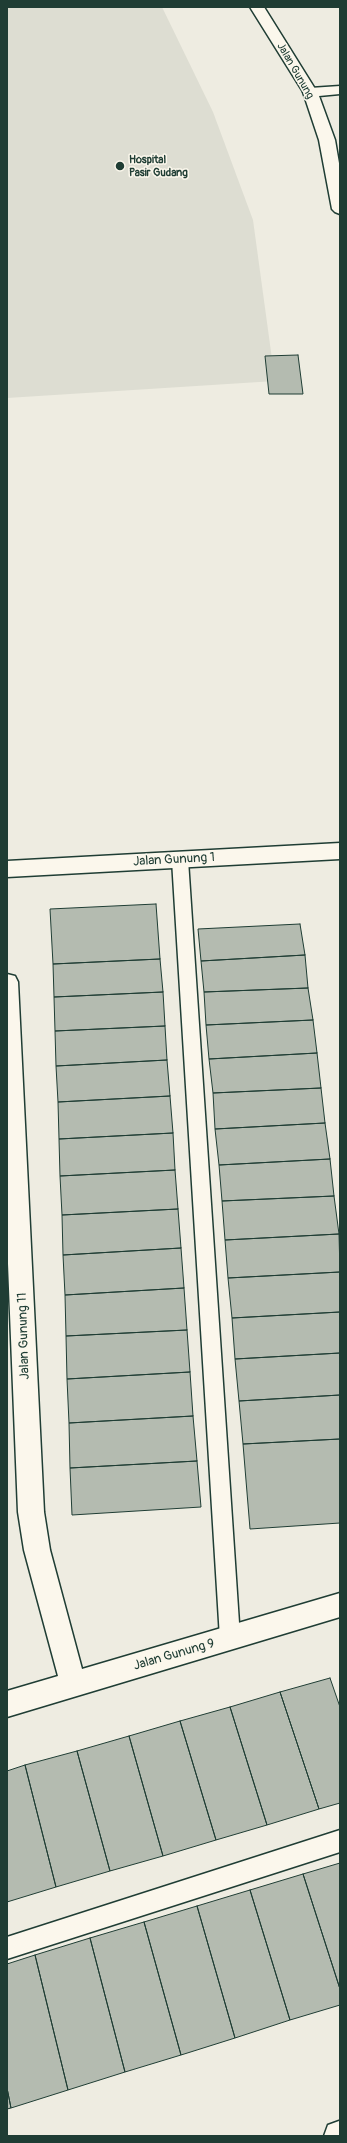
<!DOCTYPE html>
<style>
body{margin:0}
#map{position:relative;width:347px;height:2143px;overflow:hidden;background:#eeece1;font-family:Pangolin,sans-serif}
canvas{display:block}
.frame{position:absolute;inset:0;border:8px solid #1f3d34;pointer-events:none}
</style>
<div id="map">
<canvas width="347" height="2143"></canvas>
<div class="frame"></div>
</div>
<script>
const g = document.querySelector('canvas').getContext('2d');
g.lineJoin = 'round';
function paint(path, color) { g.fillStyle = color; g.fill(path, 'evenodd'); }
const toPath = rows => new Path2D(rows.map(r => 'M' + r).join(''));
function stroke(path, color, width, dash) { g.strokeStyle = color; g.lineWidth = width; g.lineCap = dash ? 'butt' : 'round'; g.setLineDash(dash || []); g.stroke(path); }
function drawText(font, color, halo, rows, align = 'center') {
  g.font = font + ' Pangolin,sans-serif'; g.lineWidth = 3; g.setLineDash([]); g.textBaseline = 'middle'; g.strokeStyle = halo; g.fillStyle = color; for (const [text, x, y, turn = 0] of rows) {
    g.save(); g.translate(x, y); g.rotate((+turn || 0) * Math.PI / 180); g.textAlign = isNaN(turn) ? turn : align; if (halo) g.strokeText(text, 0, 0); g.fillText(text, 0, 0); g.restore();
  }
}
paint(toPath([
 [7,7,162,7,213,112,253,220,275,381,7,398]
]), '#ddddd2');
const building = toPath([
 [298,355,303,394,269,394,265,356,298,355],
 [156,904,160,959,53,964,50,909,156,904],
 [300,924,305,955,201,961,198,929,300,924],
 [305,955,308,988,204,992,201,961,305,955],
 [160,959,163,992,54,997,53,964,160,959],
 [308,988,313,1020,206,1025,204,992,308,988],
 [163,992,165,1026,55,1031,54,997,163,992],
 [313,1020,317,1053,209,1059,206,1025,313,1020],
 [165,1026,167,1060,56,1066,55,1031,165,1026],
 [317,1053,321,1088,213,1093,209,1059,317,1053],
 [167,1060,170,1096,58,1102,56,1066,167,1060],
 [321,1088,325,1123,215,1129,213,1093,321,1088],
 [170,1096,173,1133,59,1139,58,1102,170,1096],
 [325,1123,330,1159,219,1165,215,1129,325,1123],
 [173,1133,175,1170,60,1176,59,1139,173,1133],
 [330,1159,334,1196,222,1201,219,1165,330,1159],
 [175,1170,178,1209,62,1215,60,1176,175,1170],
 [334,1196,339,1234,225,1240,222,1201,334,1196],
 [178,1209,181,1248,63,1255,62,1215,178,1209],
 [339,1234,340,1272,228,1278,225,1240,339,1234],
 [181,1248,184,1288,65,1295,63,1255,181,1248],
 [340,1272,340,1312,232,1318,228,1278,340,1272],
 [184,1288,187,1330,66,1336,65,1295,184,1288],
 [340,1312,340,1353,235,1359,232,1318,340,1312],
 [187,1330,190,1372,67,1379,66,1336,187,1330],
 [340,1353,340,1395,239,1401,235,1359,340,1353],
 [190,1372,193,1416,69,1423,67,1379,190,1372],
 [340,1395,340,1439,243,1444,239,1401,340,1395],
 [193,1416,197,1461,70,1468,69,1423,193,1416],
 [340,1439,340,1523,250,1529,243,1444,340,1439],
 [197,1461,201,1507,72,1515,70,1468,197,1461],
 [330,1678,340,1707,340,1803,319,1809,280,1692,330,1678],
 [280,1692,319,1809,267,1825,230,1707,280,1692],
 [230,1707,267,1825,216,1840,180,1721,230,1707],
 [180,1721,216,1840,163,1856,129,1736,180,1721],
 [129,1736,163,1856,110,1871,77,1751,129,1736],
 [77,1751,110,1871,56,1887,25,1765,77,1751],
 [25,1765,56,1887,7,1902,7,1771,25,1765],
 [340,1863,340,1989,303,1874,340,1863],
 [303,1874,340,1989,340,2005,290,2020,250,1890,303,1874],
 [250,1890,290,2020,235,2038,197,1906,250,1890],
 [197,1906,235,2038,181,2055,144,1922,197,1906],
 [144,1922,181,2055,125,2072,90,1938,144,1922],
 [90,1938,125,2072,68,2090,35,1955,90,1938],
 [35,1955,68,2090,11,2108,7,2088,7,1964,35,1955],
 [7,2088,11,2108,7,2109,7,2088]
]);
paint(building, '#b4bbb0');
stroke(building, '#1f3d34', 1);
const lane = toPath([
 [180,854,186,856,188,860,240,1638,237,1645,230,1648,223,1645,220,1638,172,860,174,856,180,854],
 [340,1830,340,1852,7,1959,7,1937,340,1830]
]);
const street = toPath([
 [250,7,264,7,317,92,315,95,305,95,250,7],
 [340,843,340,859,7,877,7,861,340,843],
 [7,974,15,976,18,982,44,1512,50,1550,82,1669,340,1593,340,1617,7,1717,7,1691,58,1676,24,1550,18,1512,7,1239,7,974],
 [339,2121,340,2136,324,2136,328,2125,339,2121]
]);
const secondary = toPath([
 [340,86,340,94,319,96,335,140,340,169,340,214,335,212,332,209,319,140,303,92,305,89,310,88,340,86]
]);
stroke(lane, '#1f3d34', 3);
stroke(street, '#1f3d34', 3);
stroke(secondary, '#1f3d34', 3);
paint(lane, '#fbf7ec');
paint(street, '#fbf7ec');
paint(secondary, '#fbf7ec');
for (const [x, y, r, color] of [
 [120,166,5,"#1f3d34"]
]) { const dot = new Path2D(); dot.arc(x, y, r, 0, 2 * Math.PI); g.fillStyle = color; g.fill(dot); stroke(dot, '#fbf7ec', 1.5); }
drawText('11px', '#1f3d34', '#fbf7ec', [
 ["Jalan Gunung",295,71,60]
]);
drawText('bold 11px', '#1f3d34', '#fbf7ec', [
 ["Hospital",129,160],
 ["Pasir Gudang",129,173]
], 'left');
drawText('13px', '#1f3d34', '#fbf7ec', [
 ["Jalan Gunung 1",174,860,-3],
 ["Jalan Gunung 11",24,1336,-92],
 ["Jalan Gunung 9",174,1655,-16]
]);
</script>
